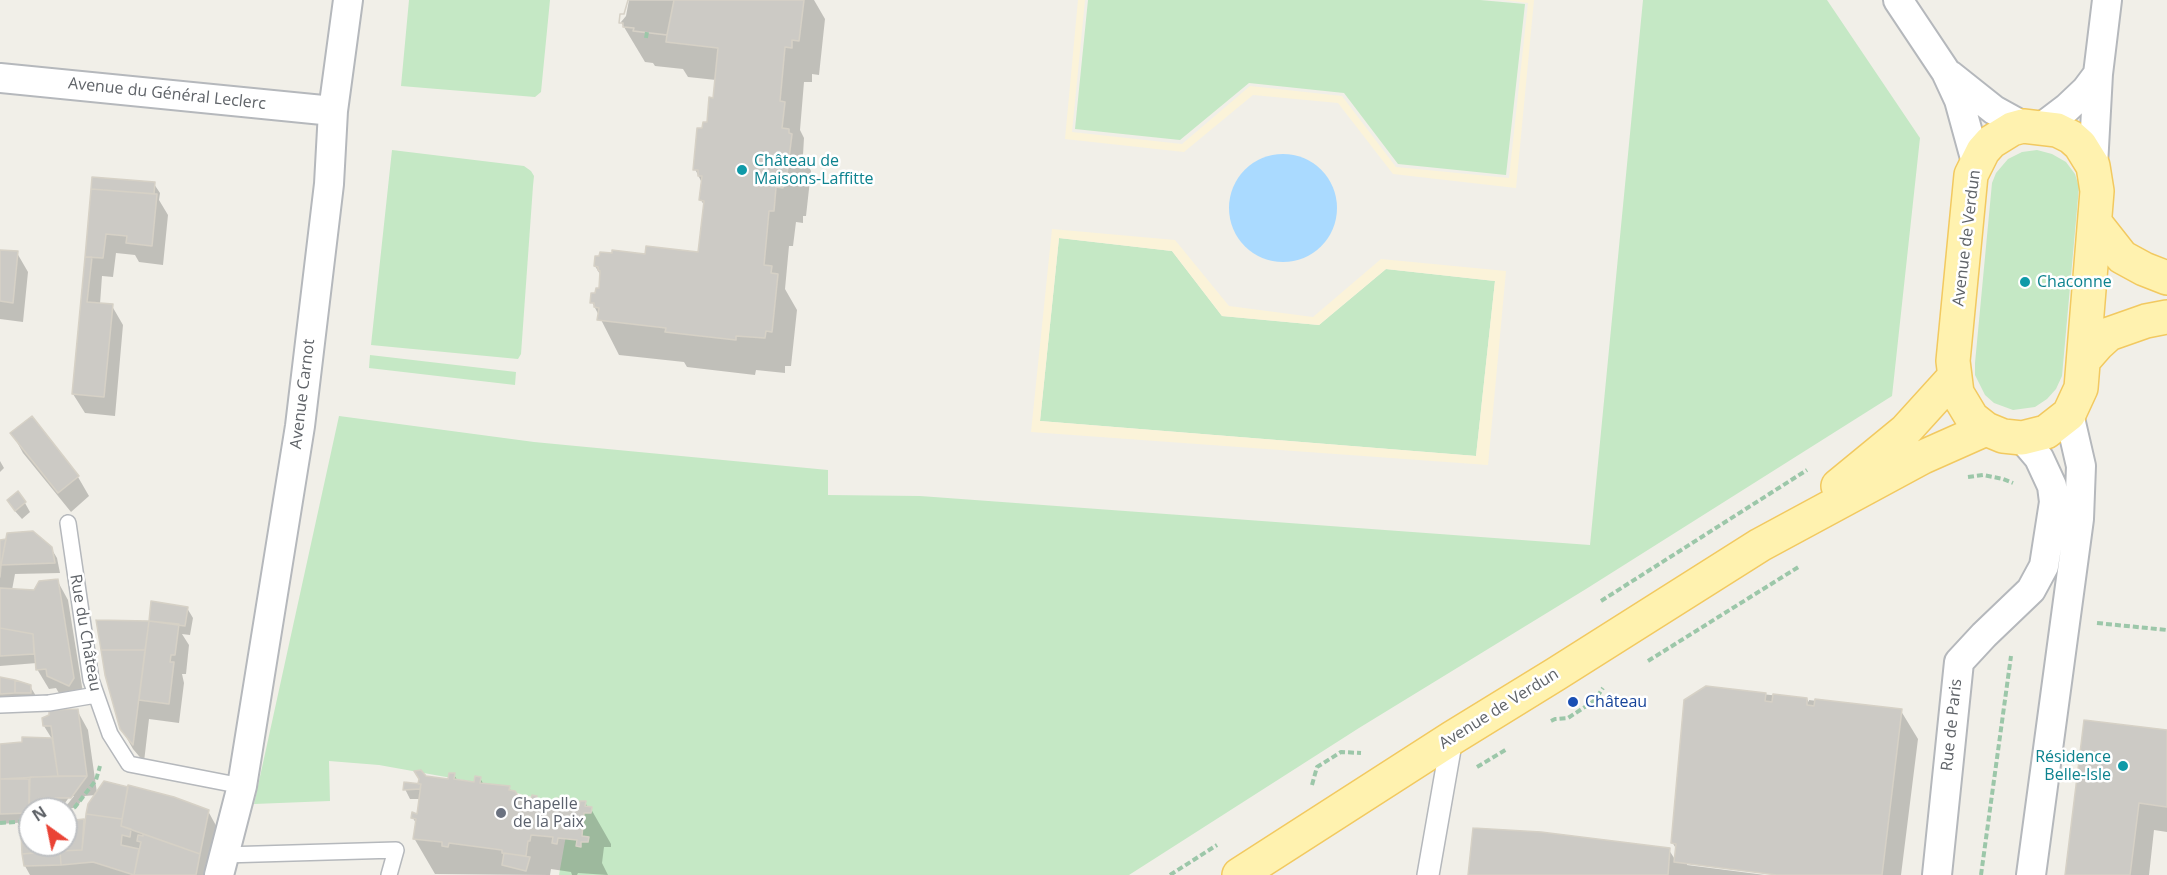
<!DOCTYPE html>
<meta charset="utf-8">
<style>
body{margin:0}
#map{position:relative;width:2167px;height:875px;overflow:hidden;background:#f1efe8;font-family:"Open Sans",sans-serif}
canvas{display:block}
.north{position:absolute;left:18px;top:797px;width:60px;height:60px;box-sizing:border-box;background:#fff;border:2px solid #bfc1c3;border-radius:50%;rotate:327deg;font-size:16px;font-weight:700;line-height:24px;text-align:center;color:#5f6368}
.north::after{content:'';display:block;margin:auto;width:21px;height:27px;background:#ea4335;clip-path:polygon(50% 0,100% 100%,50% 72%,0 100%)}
</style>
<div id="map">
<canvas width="2167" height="875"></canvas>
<div class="north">N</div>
</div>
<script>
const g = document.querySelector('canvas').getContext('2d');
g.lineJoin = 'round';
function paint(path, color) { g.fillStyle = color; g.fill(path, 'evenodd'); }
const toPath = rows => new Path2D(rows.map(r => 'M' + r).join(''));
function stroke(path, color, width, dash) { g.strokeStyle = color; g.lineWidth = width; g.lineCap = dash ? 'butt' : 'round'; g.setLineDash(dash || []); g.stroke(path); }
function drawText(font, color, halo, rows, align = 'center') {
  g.font = font + ' "Open Sans",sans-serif'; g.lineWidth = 5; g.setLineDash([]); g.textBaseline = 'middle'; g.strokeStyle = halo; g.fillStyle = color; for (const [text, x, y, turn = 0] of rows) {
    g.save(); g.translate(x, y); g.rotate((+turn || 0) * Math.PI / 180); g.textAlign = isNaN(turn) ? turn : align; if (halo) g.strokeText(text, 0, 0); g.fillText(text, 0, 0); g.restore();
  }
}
paint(toPath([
 [409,0,550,0,541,92,535,97,401,86],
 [1088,0,1480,0,1525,4,1506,175,1398,164,1344,93,1249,83,1180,140,1075,129],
 [1643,0,1827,0,1920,138,1892,396,1586,589,1359,728,1129,875,559,875,571,807,474,782,379,765,329,761,330,801,254,804,339,416,534,442,828,470,828,495,920,496,1590,545],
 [392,150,524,166,531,171,534,176,533,186,521,354,518,359,371,345],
 [2037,150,2052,154,2066,162,2075,174,2079,187,2062,376,2056,389,2047,399,2035,407,2013,410,1994,403,1985,395,1975,375,1975,363,1992,183,1996,173,2008,159,2022,152],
 [1059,238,1172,251,1222,316,1319,325,1386,269,1495,281,1476,456,1040,421],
 [370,355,516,372,515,385,369,368]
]), '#c5e8c5');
paint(toPath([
 [1078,0,1085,0,1072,132,1182,144,1250,86,1342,96,1396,167,1509,178,1528,3,1503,0,1534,0,1516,188,1393,174,1338,103,1253,95,1184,152,1065,139],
 [1052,229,1175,240,1229,306,1313,317,1381,259,1506,271,1488,465,1031,432],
 [1059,238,1172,251,1222,316,1319,325,1386,269,1495,281,1476,456,1040,421]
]), '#fbf3d9');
paint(toPath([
 '1229 208a54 54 0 1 1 108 0a54 54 0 1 1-108 0Z'
]), '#aadaff');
paint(toPath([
 [629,0,814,0,825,19,819,75,812,74,812,82,804,82,800,130,804,138,803,155,811,171,806,216,803,216,803,223,796,222,793,246,789,246,785,289,797,310,791,366,785,366,785,373,756,370,755,375,687,367,684,362,619,355,592,302,600,289,601,276,595,266,647,256,699,253,705,207,701,200,702,183,695,169,703,129,708,124,714,99,716,80,688,77,683,69,655,66,653,63,645,62,621,22,626,16],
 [93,178,154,184,160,193,159,200,168,215,163,265,139,262,135,255,116,253,113,277,102,276,100,304,112,306,123,325,115,416,85,413,73,394],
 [0,251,17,253,28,272,23,322,0,319],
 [32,418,78,477,89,496,71,512,23,453,12,433],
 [0,461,4,468,0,472],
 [25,503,30,512,22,519,14,510],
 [0,542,51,548,57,558,60,573,15,574,12,590,35,592,57,580,68,600,84,699,60,695,56,688,49,689,37,669,37,663,0,666],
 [187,608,193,618,190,635,182,634,189,645,186,674,182,674,184,683,179,723,149,719,144,762,133,749,121,728,98,622,151,622],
 [0,679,30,686,36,696,26,702,26,712,0,713],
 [1707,688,1807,699,1809,702,1809,700,1901,711,1918,739,1901,875,1789,875,1687,862,1687,865,1765,875,1470,875,1669,850,1676,861,1677,850,1672,842],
 [77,710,88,730,97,793,208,811,219,831,210,875,30,875,25,866,22,834,30,834,30,845,66,845,66,822,84,821,86,825,96,795,85,796,76,808,30,809,30,822,0,824,0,746,52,739,44,726],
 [70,796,74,796,67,805,65,803],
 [2167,732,2167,832,2154,830,2149,875,2066,875],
 [454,775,458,781,475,784,480,778,484,785,509,788,519,801,532,802,536,797,539,803,557,805,560,800,564,806,581,807,585,802,588,808,591,809,611,844,611,847,604,847,602,863,608,875,578,873,577,875,572,875,571,872,551,869,550,875,435,874,414,838,417,825,413,818,418,815,420,799,410,799,405,789,419,785,425,777,450,780]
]), '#0003');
const building = toPath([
 [628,0,804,0,799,41,792,40,792,48,785,47,780,101,785,102,782,128,789,129,789,133,792,134,786,182,784,181,783,188,776,187,774,211,769,211,764,265,772,266,771,273,778,274,772,332,766,331,765,338,736,336,736,340,665,332,666,328,597,320,599,308,594,307,594,303,590,303,591,293,595,293,596,288,599,288,600,271,598,270,598,267,594,266,595,256,599,256,600,252,612,253,612,250,645,254,646,246,698,252,704,201,699,200,702,176,698,176,698,170,693,170,697,128,702,128,703,122,707,122,709,97,713,98,718,48,666,42,667,35,633,31,634,28,623,27,623,23,619,23,620,14,624,14,628,0],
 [628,0,674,0,667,35,633,31,634,28,623,27,623,23,619,23,620,14,624,14,628,0],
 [92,177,155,182,154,194,91,189,92,177],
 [91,189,157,194,152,246,126,243,127,236,106,234,103,258,85,257,91,189],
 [0,250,18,251,13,303,0,301,0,250],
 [85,257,92,257,87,302,113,304,104,397,72,394,85,257],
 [32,416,79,476,58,493,10,433,32,416],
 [18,491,26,502,15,511,7,500,18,491],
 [33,531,52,547,55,563,1,565,7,533,33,531],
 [6,539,1,565,0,577,0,540,6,539],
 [58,579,74,678,69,686,47,676,46,669,36,670,33,634,0,628,0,588,34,590,39,581,58,579],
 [151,601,188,607,185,626,149,621,151,601],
 [96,620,149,621,145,650,101,650,96,620],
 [149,621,179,624,175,655,171,655,170,662,174,662,169,704,139,700,149,621],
 [0,628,33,634,34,654,0,656,0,628],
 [101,650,145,650,133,745,120,729,105,675,101,650],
 [0,677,15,680,15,693,0,694,0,677],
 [15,680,31,685,31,693,15,693,15,680],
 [1706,686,1766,693,1765,701,1772,702,1773,694,1807,698,1807,705,1814,706,1815,699,1902,709,1882,875,1777,875,1674,862,1676,844,1671,843,1684,700,1706,686],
 [78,709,87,776,58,776,51,726,43,726,42,718,49,715,49,710,78,709],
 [2084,720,2167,730,2167,807,2139,803,2130,875,2065,875,2084,720],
 [22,737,52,738,58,776,0,779,0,744,22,742,22,737],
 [421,770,426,776,448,779,449,773,455,773,454,779,474,782,475,776,481,777,480,783,510,786,509,790,515,791,517,794,517,799,531,800,532,795,537,796,536,801,555,803,556,798,561,799,561,804,579,806,580,801,586,801,585,806,592,807,591,813,584,813,582,836,589,837,588,842,581,842,581,847,576,846,577,840,558,838,557,844,552,843,553,837,531,835,530,841,528,841,526,856,502,853,502,850,449,843,448,847,442,846,442,842,413,839,416,819,411,818,412,812,417,814,421,784,418,784,419,779,414,771,421,770],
 [87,776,71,798,42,798,42,809,30,809,29,813,30,777,87,776],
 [0,779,29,779,29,813,0,814,0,779],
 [104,781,128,787,122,819,86,814,88,804,104,781],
 [404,782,421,784,420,789,403,790,404,782],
 [128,785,174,797,209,810,200,854,121,826,128,785],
 [86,814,122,819,121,826,131,829,130,837,122,835,121,845,139,849,134,875,93,862,61,865,60,851,82,850,86,814],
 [84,819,82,850,58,851,58,845,66,845,66,821,84,819],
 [1473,828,1541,832,1670,848,1668,875,1468,875,1473,828],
 [30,832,30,845,43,845,43,852,22,854,21,833,30,832],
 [143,834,200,854,196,875,134,875,141,842,137,841,138,835,143,836,143,834],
 [43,845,58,845,58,851,43,852,43,845],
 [60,851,61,865,24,866,22,854,60,851],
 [504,853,530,857,526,871,502,865,504,853]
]);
paint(building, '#cccac5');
stroke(building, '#d6d1c6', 1.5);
const service = toPath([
 [68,523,91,680,110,734,129,764,242,786],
 [0,705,49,703,96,695],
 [224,855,396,850,389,875]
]);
const pedestrian = toPath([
 [1428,875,1452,738]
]);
const minor = toPath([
 [1898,0,1946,72,1959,100,1976,162],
 [1950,75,1994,110,2023,126],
 [0,78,333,111],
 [2042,127,2067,108,2086,90,2098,74],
 [2093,166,2098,74,2107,0],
 [219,875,242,786,300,426,329,184,333,111,348,0],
 [1937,875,1959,662,1984,635,2031,590,2044,566,2054,502,2052,486,2039,458,2022,438],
 [2031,875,2079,519,2081,466,2069,414]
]);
const primary = toPath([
 [2023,126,2057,130,2071,137,2080,145,2093,166,2097,191,2081,388,2069,414,2046,432,2022,438,2003,436,1986,429,1972,418,1957,393,1953,361,1971,175,1983,151,1991,142,2012,129,2023,126],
 [2096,224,2122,257,2144,269,2167,278],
 [2084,360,2098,344,2109,334,2146,321,2167,317],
 [1838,486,1905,431,1954,377],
 [1239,875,1452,738,1556,674,1760,545,1923,457,1986,429]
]);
stroke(service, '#b5b8bc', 18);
stroke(pedestrian, '#b5b8bc', 24);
stroke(minor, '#b5b8bc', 32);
stroke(primary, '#f2c960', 36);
stroke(toPath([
 [646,38,647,32],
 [1968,477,1983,475,2003,479,2013,483],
 [1601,601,1807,470],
 [2097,623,2167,630],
 [1648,661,1800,566],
 [1551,721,1555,719,1568,718,1594,701,1603,688],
 [1477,767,1507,749],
 [1312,785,1317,767,1341,752,1361,753],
 [66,812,75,807,96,780,100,766],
 [0,823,30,821],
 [1170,875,1217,845],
 [1981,875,2011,656]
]), '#9cc7a9', 4, [6, 3]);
stroke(service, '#fff', 15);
stroke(pedestrian, '#fff', 21);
stroke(minor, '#fff', 28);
stroke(primary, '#fff2af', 33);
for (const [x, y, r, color] of [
 [742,170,6,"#0f9aa8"],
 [2025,282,6,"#0f9aa8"],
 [1573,702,6,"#1a4fb4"],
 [2123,766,6,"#0f9aa8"],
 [501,813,6,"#6b7280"]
]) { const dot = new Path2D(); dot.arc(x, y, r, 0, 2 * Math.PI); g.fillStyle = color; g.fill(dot); stroke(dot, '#fff', 2); }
drawText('16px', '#5f6368', '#fff', [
 ["Avenue du Général Leclerc",167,94,6],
 ["Avenue de Verdun",1967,238,-83],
 ["Avenue Carnot",303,394,-83],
 ["Rue du Château",85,633,80],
 ["Avenue de Verdun",1499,709,-32],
 ["Rue de Paris",1952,725,-84]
]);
drawText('16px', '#0d838f', '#fff', [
 ["Château de",754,161],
 ["Maisons-Laffitte",754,179],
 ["Chaconne",2037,282],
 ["Résidence",2111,757,"right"],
 ["Belle-Isle",2111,775,"right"]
], 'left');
drawText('16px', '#164399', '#fff', [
 ["Château",1585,702]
], 'left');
drawText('16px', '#5b616d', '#fff', [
 ["Chapelle",513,804],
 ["de la Paix",513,822]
], 'left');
</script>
